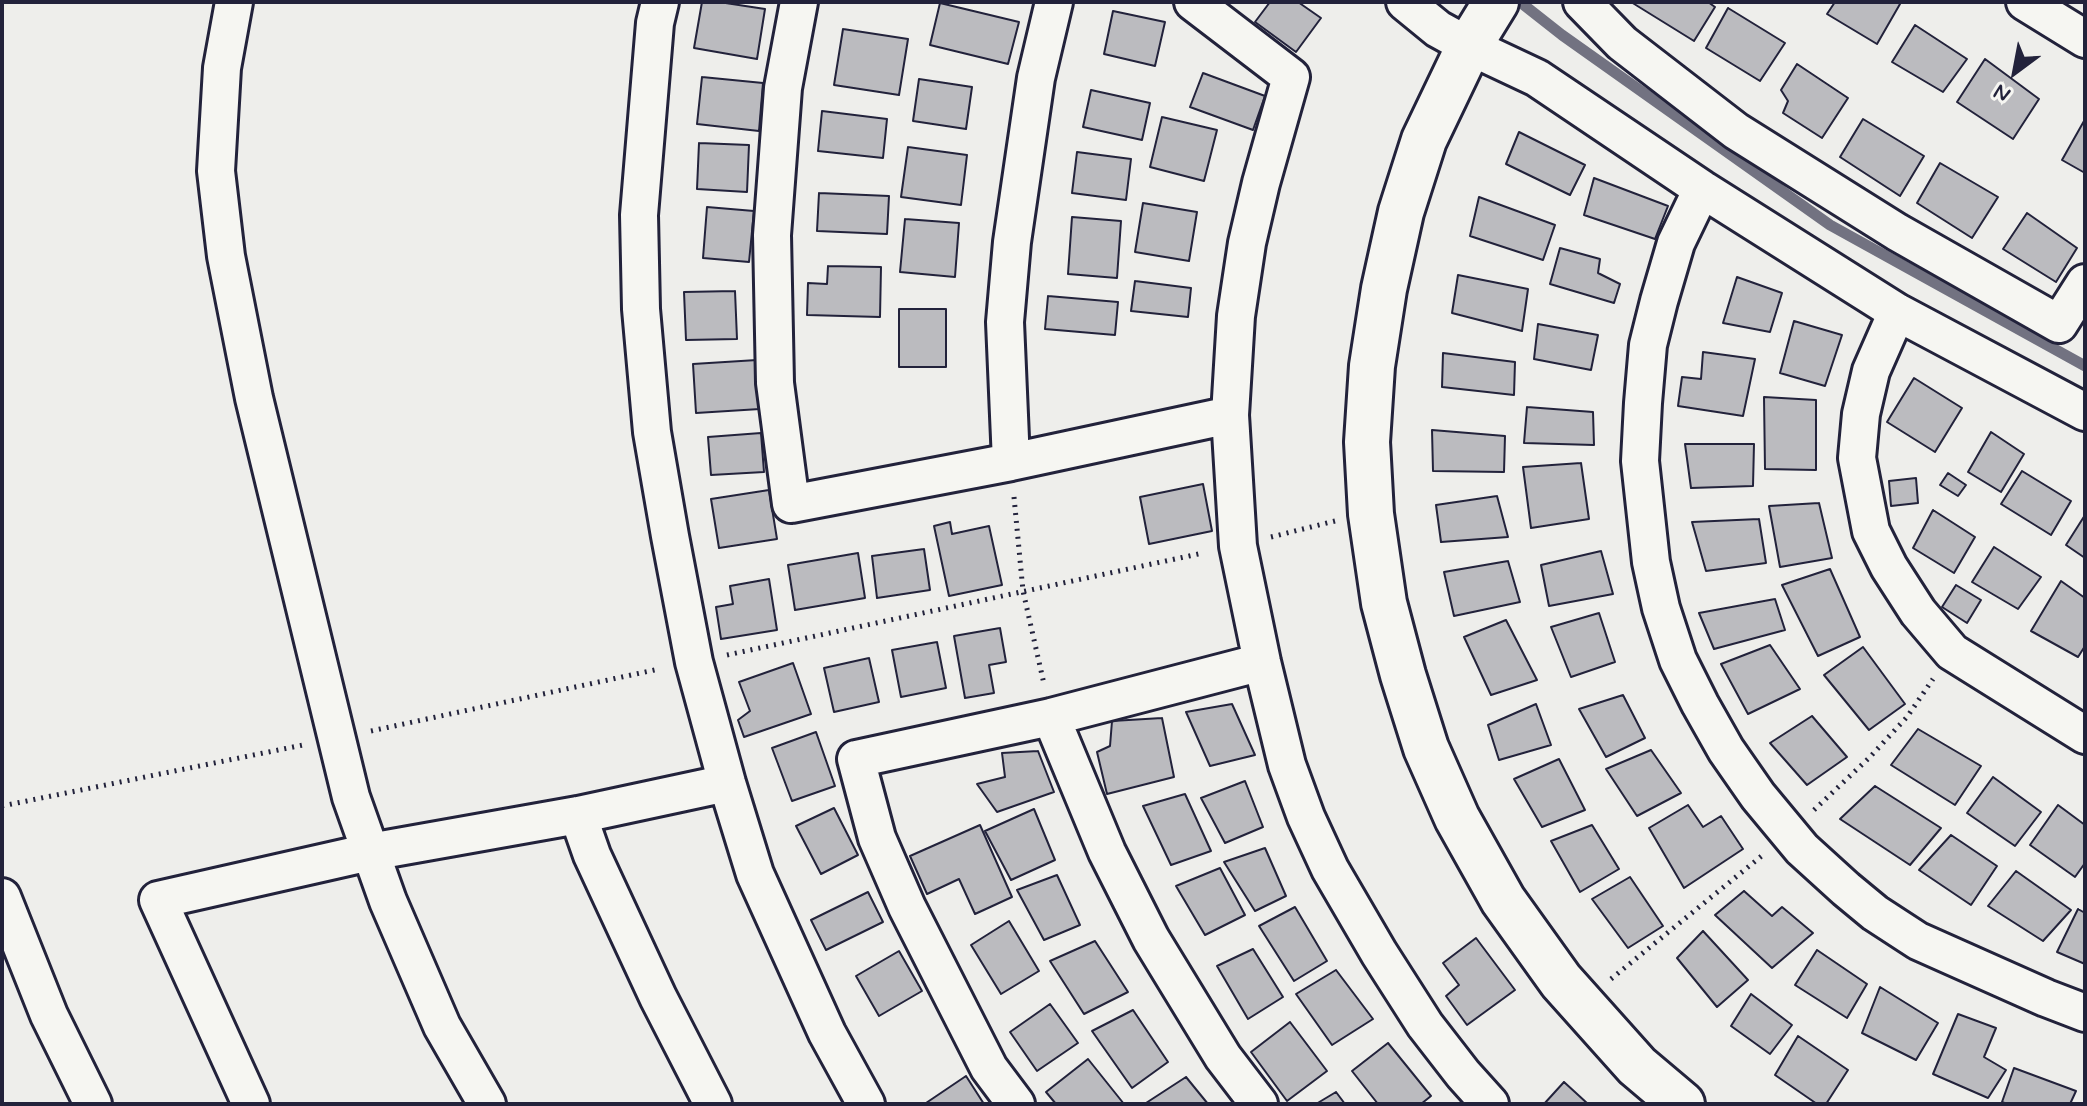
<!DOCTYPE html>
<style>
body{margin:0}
#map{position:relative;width:2087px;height:1106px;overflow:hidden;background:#eeeeeb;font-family:Mynerve,sans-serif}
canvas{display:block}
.frame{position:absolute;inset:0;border:4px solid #22223b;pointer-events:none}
.north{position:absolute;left:1975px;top:32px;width:80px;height:80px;-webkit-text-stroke:6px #f6f6f2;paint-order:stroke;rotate:212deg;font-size:22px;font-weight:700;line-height:32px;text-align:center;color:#22223b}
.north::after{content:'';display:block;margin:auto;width:28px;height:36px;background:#22223b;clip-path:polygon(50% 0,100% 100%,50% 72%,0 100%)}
</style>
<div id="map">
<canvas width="2087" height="1106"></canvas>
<div class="frame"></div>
<div class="north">N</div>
</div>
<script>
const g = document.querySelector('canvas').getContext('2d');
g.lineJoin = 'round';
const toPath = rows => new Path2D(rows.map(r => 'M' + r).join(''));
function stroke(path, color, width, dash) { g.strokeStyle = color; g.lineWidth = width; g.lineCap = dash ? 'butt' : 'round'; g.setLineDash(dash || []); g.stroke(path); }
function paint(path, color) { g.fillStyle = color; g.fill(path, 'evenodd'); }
stroke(toPath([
 [1520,2,1562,35,1830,225,2085,366]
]), '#727281', 11);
const building = toPath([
 [702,2,719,2,765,9,757,59,694,48,702,2],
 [1270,2,1298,2,1321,18,1296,52,1255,22,1270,2],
 [1631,2,1708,2,1715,7,1694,41,1631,2],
 [1835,2,1898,2,1900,4,1877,44,1827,14,1835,2],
 [940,3,1019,22,1008,64,930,45,940,3],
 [1728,8,1785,43,1760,81,1706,48,1728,8],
 [1113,11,1165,22,1155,66,1104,54,1113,11],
 [1915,25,1967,59,1943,92,1892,62,1915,25],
 [843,29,908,39,899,95,834,85,843,29],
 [1985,59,2039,99,2013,139,1957,102,1985,59],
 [1797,64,1848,98,1822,138,1783,113,1788,101,1781,90,1797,64],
 [1203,73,1265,96,1253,130,1190,107,1203,73],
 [702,77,763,83,759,131,697,124,702,77],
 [919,79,972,87,966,129,913,121,919,79],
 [1091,90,1150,103,1142,140,1083,127,1091,90],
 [822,111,887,119,883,158,818,151,822,111],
 [1162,117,1217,130,1204,181,1150,167,1162,117],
 [1863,119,1924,156,1900,196,1840,157,1863,119],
 [2084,121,2085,121,2085,173,2062,160,2084,121],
 [1519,132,1585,165,1570,195,1506,164,1519,132],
 [699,143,749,145,747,192,697,189,699,143],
 [908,147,967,155,961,205,901,197,908,147],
 [1077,152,1131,159,1126,200,1072,193,1077,152],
 [1940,163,1998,197,1972,238,1917,203,1940,163],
 [1594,178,1668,206,1655,239,1584,215,1594,178],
 [819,193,889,196,887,234,817,231,819,193],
 [1479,197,1555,225,1543,260,1470,236,1479,197],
 [1143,203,1197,212,1189,261,1135,252,1143,203],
 [707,207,754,211,749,262,703,258,707,207],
 [2027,213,2077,248,2056,282,2003,249,2027,213],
 [1072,217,1121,221,1117,278,1068,274,1072,217],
 [905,219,959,223,955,277,900,272,905,219],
 [1560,248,1600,259,1598,273,1620,284,1614,303,1550,284,1560,248],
 [828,266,881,267,880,317,807,315,808,283,827,284,828,266],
 [1458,275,1528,289,1522,331,1452,313,1458,275],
 [1737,277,1782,293,1770,332,1723,323,1737,277],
 [1135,281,1191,288,1188,317,1131,311,1135,281],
 [735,291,737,339,686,340,684,292,735,291],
 [1048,296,1118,302,1115,335,1045,329,1048,296],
 [899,309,946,309,946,367,899,367,899,309],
 [1794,321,1842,335,1825,386,1780,373,1794,321],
 [1538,324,1598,335,1591,370,1534,359,1538,324],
 [1703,352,1755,359,1743,416,1678,406,1682,377,1701,379,1703,352],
 [1443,353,1515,362,1514,395,1442,387,1443,353],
 [757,360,760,409,696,413,693,364,757,360],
 [1914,378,1962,408,1935,452,1887,422,1914,378],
 [1764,397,1816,400,1816,470,1765,469,1764,397],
 [1527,407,1593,412,1594,445,1524,443,1527,407],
 [1432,430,1505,436,1504,472,1433,471,1432,430],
 [1991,432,2024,454,2001,492,1968,472,1991,432],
 [761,433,764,472,711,475,708,437,761,433],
 [1685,444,1754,444,1753,486,1691,488,1685,444],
 [1581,463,1589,519,1531,528,1523,467,1581,463],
 [2022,471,2071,501,2051,535,2001,504,2022,471],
 [1948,473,1966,485,1958,496,1940,485,1948,473],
 [1916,478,1918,503,1891,506,1889,481,1916,478],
 [1203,484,1212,531,1149,544,1140,497,1203,484],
 [769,490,777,539,719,548,711,499,769,490],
 [1497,496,1508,537,1441,542,1436,505,1497,496],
 [1819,503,1832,558,1780,567,1769,506,1819,503],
 [1933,510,1975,537,1954,573,1913,548,1933,510],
 [2085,515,2085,558,2066,545,2085,515],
 [1759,519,1766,563,1706,571,1692,522,1759,519],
 [950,522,952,534,989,526,1002,585,949,596,934,526,950,522],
 [1994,547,2041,577,2018,609,1972,582,1994,547],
 [924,549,930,590,877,598,872,556,924,549],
 [1601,551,1613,594,1549,606,1541,565,1601,551],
 [858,553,865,598,795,610,788,565,858,553],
 [1508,561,1520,602,1454,616,1444,572,1508,561],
 [1830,569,1860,637,1818,656,1782,585,1830,569],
 [769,579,777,630,721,639,716,607,733,604,730,586,769,579],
 [2061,581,2085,598,2085,646,2078,657,2031,631,2061,581],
 [1956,585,1981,600,1967,623,1942,607,1956,585],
 [1775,599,1785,630,1714,649,1699,613,1775,599],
 [1599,613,1615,662,1571,677,1551,627,1599,613],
 [1506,620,1537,680,1491,695,1464,637,1506,620],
 [1000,628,1006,662,989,665,994,693,965,698,954,636,1000,628],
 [937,642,946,688,901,697,892,650,937,642],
 [1770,645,1800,689,1748,714,1721,664,1770,645],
 [1863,647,1905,704,1869,730,1824,675,1863,647],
 [869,658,879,702,834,712,824,668,869,658],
 [793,663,811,714,744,737,738,720,750,711,739,682,793,663],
 [1623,695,1645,738,1606,757,1579,709,1623,695],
 [1232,704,1255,755,1210,766,1186,712,1232,704],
 [1536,704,1551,745,1499,760,1488,725,1536,704],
 [1812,716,1847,757,1807,785,1770,743,1812,716],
 [1162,718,1174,777,1107,794,1097,752,1110,746,1112,721,1162,718],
 [1918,729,1981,766,1955,805,1891,765,1918,729],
 [816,732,835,786,792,801,772,748,816,732],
 [1651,750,1681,793,1637,816,1606,769,1651,750],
 [1038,751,1054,792,997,812,977,784,1005,777,1002,753,1038,751],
 [1559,759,1585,810,1542,827,1514,779,1559,759],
 [1993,777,2041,812,2015,846,1967,813,1993,777],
 [1245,781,1263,827,1225,843,1201,798,1245,781],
 [1875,786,1941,828,1910,865,1840,819,1875,786],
 [1185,794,1211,851,1171,865,1143,806,1185,794],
 [1688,805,1703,827,1721,816,1743,849,1684,888,1649,828,1688,805],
 [2058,805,2085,825,2085,863,2075,877,2030,845,2058,805],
 [834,808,858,855,821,874,796,826,834,808],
 [1034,809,1055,860,1011,880,985,831,1034,809],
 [980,825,1012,897,975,914,959,879,927,894,910,856,980,825],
 [1592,825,1619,869,1580,892,1551,841,1592,825],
 [1951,835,1997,866,1971,905,1919,870,1951,835],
 [1265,848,1286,896,1255,911,1224,862,1265,848],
 [1220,868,1245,915,1205,935,1176,886,1220,868],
 [2016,871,2071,910,2043,941,1988,906,2016,871],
 [1057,875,1080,925,1044,940,1017,890,1057,875],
 [1630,877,1663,926,1628,948,1592,899,1630,877],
 [1744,891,1772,916,1782,907,1813,933,1772,968,1715,915,1744,891],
 [868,892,883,922,826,950,811,920,868,892],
 [1295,907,1327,961,1294,981,1259,926,1295,907],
 [2078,909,2085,913,2085,964,2057,952,2078,909],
 [1009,921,1039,971,1001,994,971,945,1009,921],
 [1703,931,1748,980,1717,1007,1677,958,1703,931],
 [1476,938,1515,990,1467,1025,1446,996,1459,985,1443,963,1476,938],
 [1095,941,1128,992,1084,1014,1050,961,1095,941],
 [1253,949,1283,997,1248,1019,1217,966,1253,949],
 [1817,950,1867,984,1847,1018,1795,985,1817,950],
 [899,951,922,991,879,1016,856,976,899,951],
 [1336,970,1373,1019,1332,1045,1296,994,1336,970],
 [1880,987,1938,1023,1916,1060,1862,1033,1880,987],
 [1751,994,1792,1025,1770,1054,1731,1026,1751,994],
 [1050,1004,1078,1043,1037,1071,1010,1032,1050,1004],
 [1133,1010,1168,1062,1132,1088,1092,1031,1133,1010],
 [1958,1014,1996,1028,1984,1057,2006,1070,1988,1098,1933,1074,1958,1014],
 [1290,1022,1327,1071,1287,1101,1251,1052,1290,1022],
 [1798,1036,1848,1070,1826,1104,1817,1104,1775,1075,1798,1036],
 [1388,1043,1431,1096,1421,1104,1378,1104,1352,1071,1388,1043],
 [1088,1059,1124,1104,1056,1104,1046,1092,1088,1059],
 [2014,1068,2076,1091,2070,1104,2007,1104,2002,1102,2014,1068],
 [966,1076,984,1104,926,1104,926,1103,966,1076],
 [1186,1077,1208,1104,1146,1103,1186,1077],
 [1564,1082,1588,1104,1544,1104,1564,1082],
 [1336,1092,1345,1104,1316,1104,1336,1092]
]);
paint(building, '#bbbbbf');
stroke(building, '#22223b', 2);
const minor = toPath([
 [234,2,222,68,216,171,226,256,254,398,351,797,388,901,442,1026,487,1104],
 [660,2,655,23,639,215,641,309,652,432,670,536,694,662,727,783,755,874,827,1033,866,1104],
 [799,2,783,88,772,235,775,383,791,504,1011,462,1230,415],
 [1193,2,1291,77,1261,183,1247,243,1236,316,1230,415,1238,546,1262,662,1287,765,1306,817,1330,869,1379,953,1425,1025,1463,1074,1490,1104],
 [1405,2,1438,29,1469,46,1537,78,1702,189,1897,312,2085,412],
 [1582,2,1622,43,1736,131,1897,232,2059,324,2085,283],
 [2025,2,2085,39],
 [1702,189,1676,243,1659,301,1648,345,1643,403,1640,461,1651,562,1661,608,1678,660,1700,704,1726,750,1758,796,1802,849,1846,889,1875,913,1918,941,2046,998,2085,1013],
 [1897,312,1871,371,1861,414,1857,458,1871,531,1889,567,1918,612,1952,652,2085,735],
 [1011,462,1005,322,1012,242,1036,78,1054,2],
 [1051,717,1107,852,1151,939,1223,1057,1259,1104],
 [578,815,592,855,658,997,713,1104],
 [2,897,49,1015,93,1104],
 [251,1104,158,900,370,852,578,815,727,783],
 [1016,1104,989,1068,907,907,877,838,856,759,1051,717,1262,662]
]);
const tertiary = toPath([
 [1496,2,1469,46,1424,140,1401,212,1384,289,1372,366,1367,442,1371,514,1384,603,1403,675,1426,748,1457,818,1503,900,1561,981,1637,1066,1682,1104]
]);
stroke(minor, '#22223b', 42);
stroke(tertiary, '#22223b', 50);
stroke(toPath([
 [1014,497,1023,591,1044,684],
 [1271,537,1335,521],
 [727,655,1203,553],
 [371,731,659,669],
 [2,806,303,745],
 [1814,810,1869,758,1907,717,1933,679],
 [1611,979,1764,854]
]), '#22223b', 5, [2, 6]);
stroke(minor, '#f6f6f2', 36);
stroke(tertiary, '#f6f6f2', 44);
</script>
